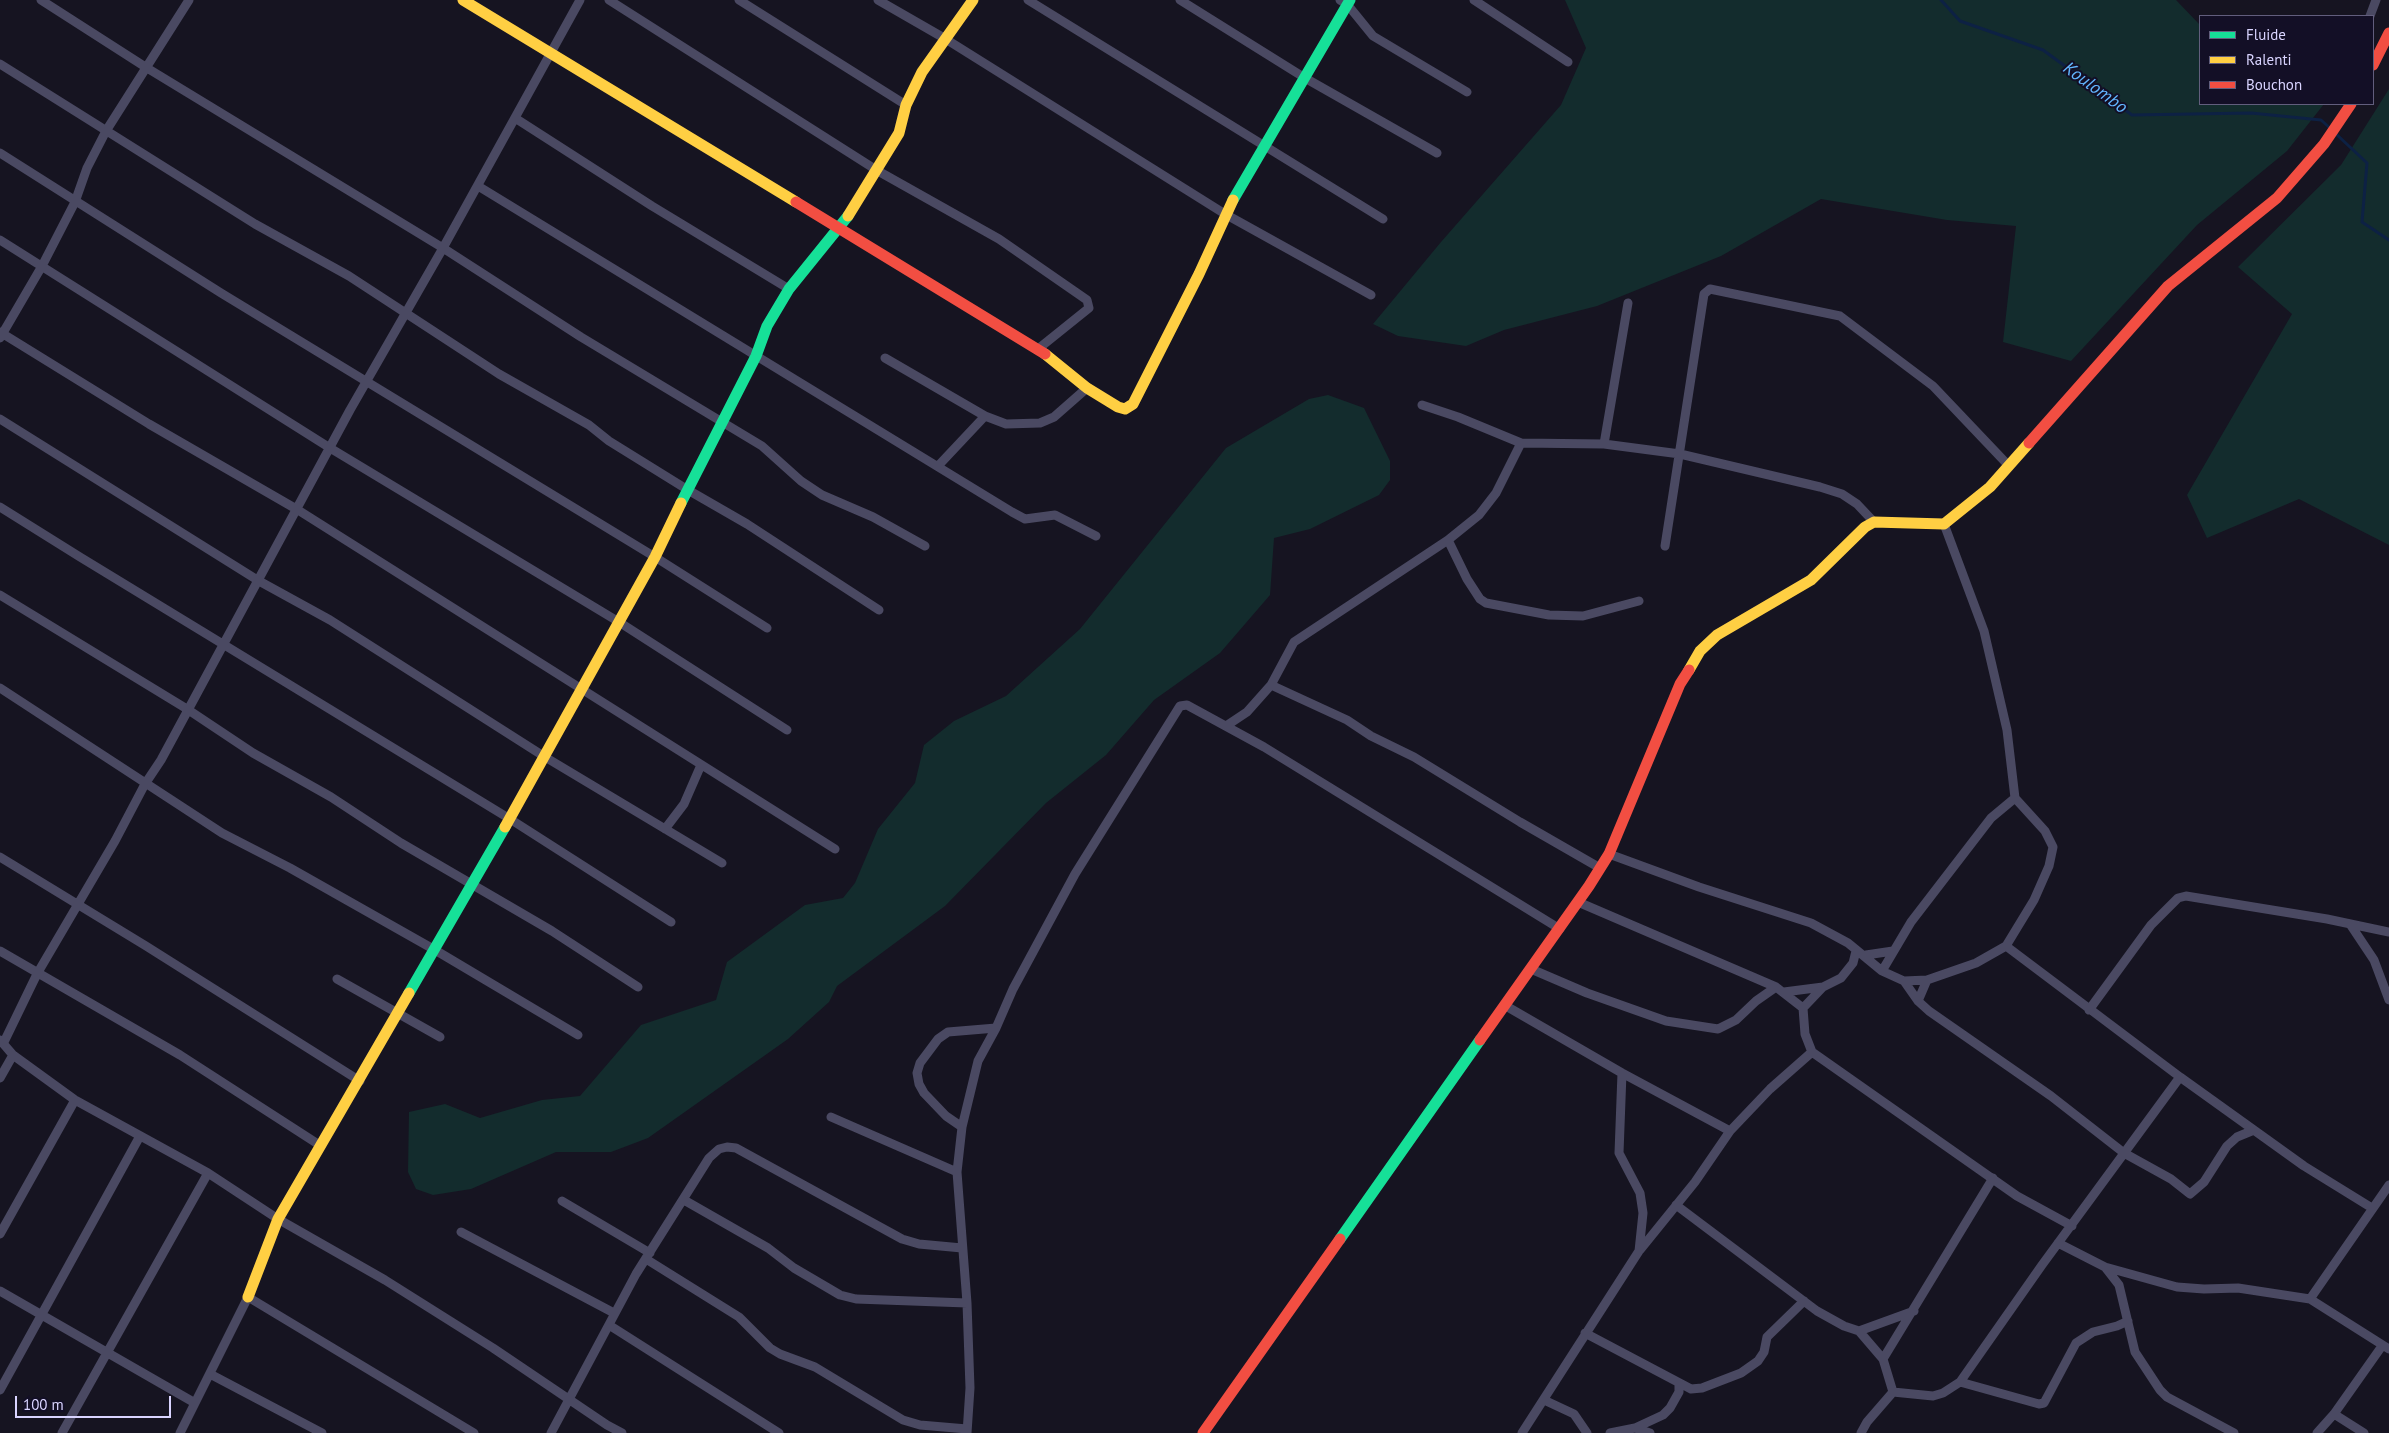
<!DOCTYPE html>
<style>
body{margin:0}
#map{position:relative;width:2389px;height:1433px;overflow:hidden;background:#161421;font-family:"PT Sans",sans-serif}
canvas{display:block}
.legend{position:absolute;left:2199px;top:15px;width:175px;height:90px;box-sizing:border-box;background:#130f26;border:1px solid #625e7d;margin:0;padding:6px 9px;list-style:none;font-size:15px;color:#d9d4ff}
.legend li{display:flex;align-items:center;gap:10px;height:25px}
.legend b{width:25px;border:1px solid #625e7d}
.scale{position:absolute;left:15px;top:1396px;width:156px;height:22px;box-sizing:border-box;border:2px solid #d9d4ff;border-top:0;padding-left:6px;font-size:15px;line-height:18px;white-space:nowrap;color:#d9d4ff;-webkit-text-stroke:4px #130f26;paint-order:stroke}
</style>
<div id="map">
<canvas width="2389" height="1433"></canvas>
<ul class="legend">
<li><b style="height:6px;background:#16e098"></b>Fluide</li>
<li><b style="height:6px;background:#ffcf43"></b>Ralenti</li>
<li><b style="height:6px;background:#f24e42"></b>Bouchon</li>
</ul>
<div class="scale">100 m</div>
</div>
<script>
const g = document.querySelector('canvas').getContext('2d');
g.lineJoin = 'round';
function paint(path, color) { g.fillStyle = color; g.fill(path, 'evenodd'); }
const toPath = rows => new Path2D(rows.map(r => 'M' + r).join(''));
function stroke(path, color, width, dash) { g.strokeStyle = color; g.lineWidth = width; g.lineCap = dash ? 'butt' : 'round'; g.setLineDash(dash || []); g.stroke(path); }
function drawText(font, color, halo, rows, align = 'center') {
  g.font = font + ' "PT Sans",sans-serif'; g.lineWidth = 4; g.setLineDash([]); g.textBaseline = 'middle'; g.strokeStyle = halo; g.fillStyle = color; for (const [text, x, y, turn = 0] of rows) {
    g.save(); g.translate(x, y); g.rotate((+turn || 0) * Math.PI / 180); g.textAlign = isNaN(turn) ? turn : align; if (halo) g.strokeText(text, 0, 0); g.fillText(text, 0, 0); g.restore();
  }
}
paint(toPath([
 [1565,0,2176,0,2200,25,2200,104,2324,104,2287,151,2197,225,2071,361,2003,342,2016,226,1947,220,1821,199,1721,256,1597,306,1504,330,1466,346,1398,336,1373,324,1441,242,1561,105,1586,48],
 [2389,89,2389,545,2299,499,2207,538,2187,495,2292,314,2238,267,2341,165],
 [1328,395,1364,408,1390,461,1390,480,1379,495,1310,529,1274,538,1270,595,1220,653,1154,700,1106,755,1046,803,945,906,837,986,829,1002,788,1039,648,1138,611,1152,556,1152,471,1189,433,1195,416,1189,408,1172,409,1112,445,1104,480,1118,542,1100,580,1096,641,1025,716,1000,727,962,805,905,843,898,855,883,878,829,915,783,924,745,954,721,1006,696,1080,629,1226,448,1309,399]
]), '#132c2d');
stroke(toPath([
 [1941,0,1960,21,2043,50,2132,115,2251,113,2321,120,2331,129],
 [2335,133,2367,163,2362,222,2389,240]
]), '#0d2144', 3);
stroke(toPath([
 [41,0,147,68,443,248,581,337,762,446,801,481,822,495,873,517,925,546],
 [609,0,878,171,999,239,1087,300,1089,308,1038,349],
 [739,0,906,105],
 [878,0,944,38,1225,214,1371,295],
 [1028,0,1383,219],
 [1180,0,1305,78,1437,153],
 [1340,0,1347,4,1373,36,1467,92],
 [1474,0,1568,62],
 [2370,16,2376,0],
 [0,64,255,224,349,276,499,374,589,425,609,441,688,490,747,524,879,610],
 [515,118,652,206,789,289],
 [0,153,221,293,655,557,767,628],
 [478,186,1012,512,1025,519,1055,515,1096,536],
 [0,240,330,448,619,622,787,730],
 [0,332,149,424,298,510,835,849],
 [0,338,42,266,75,202,87,168,106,131,189,0],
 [885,358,985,416,1006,424,1040,423,1054,417,1087,388],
 [1422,405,1458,417,1521,443,1604,444,1680,454,1820,487,1842,494,1857,504,1874,522],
 [0,419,259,581,330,620,545,757,722,863],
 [1521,443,1496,493,1479,515,1448,540,1294,642,1271,685,1347,720,1371,736,1414,757,1520,822,1600,868],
 [1604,444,1628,303],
 [938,466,985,416],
 [0,507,80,557,510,819,671,922],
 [1448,540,1467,579,1480,599,1486,603,1549,615,1583,616,1639,601],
 [1665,546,1704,294,1710,289,1840,316,1933,386,2009,466],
 [0,595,187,709,253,753,331,797,401,843,552,931,638,987],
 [0,688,222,833,290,868,435,950,578,1035],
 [1226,726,1247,712,1271,685],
 [665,829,684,804,701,765],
 [1609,854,1699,887,1811,923,1848,943,1882,971,1904,981,1927,980,1976,963,2006,946,2034,900,2049,866,2053,847,2045,831,2015,798,2007,730,1984,631,1944,524],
 [0,857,146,946,360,1081],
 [1578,902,1776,987,1803,1008],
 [2350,924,2374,960,2389,1000],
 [2006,946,2180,1077,2304,1166,2372,1208],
 [0,951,180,1055,321,1146],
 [1866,955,1893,951],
 [1531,969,1587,993,1666,1021,1718,1029,1736,1020,1756,1001,1776,987],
 [1882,971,1911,922,1991,818,2015,798],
 [337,979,440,1037],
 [1904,981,1918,1001,1929,1011,2051,1096,2124,1153,2171,1179,2190,1194,2204,1182,2227,1146,2237,1137,2254,1130],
 [1784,992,1823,987,1841,978,1853,963,1856,951],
 [1918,1001,1927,980],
 [1506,1006,1622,1073,1730,1131],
 [2089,1010,2151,925,2178,898,2186,896,2327,919,2389,932],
 [0,1040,13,1055,75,1100,208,1173,278,1219,385,1280,493,1348,607,1425,622,1433],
 [4,1042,37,974,115,841,145,784,161,760,350,410,443,248,580,0],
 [1812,1052,2017,1196,2072,1226],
 [0,1078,13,1055],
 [831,1117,957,1172],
 [962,1127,946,1116,924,1093,919,1084,917,1073,920,1063,938,1039,948,1032,996,1028],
 [684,1200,768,1248,794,1268,840,1295,856,1299,967,1303],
 [562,1201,650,1253],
 [1676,1205,1817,1311,1844,1326,1859,1331,1883,1359,1893,1392,1867,1422,1861,1433],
 [461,1232,614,1313],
 [0,1234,75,1100],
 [2058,1243,2105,1267,2177,1287,2204,1289,2238,1288,2310,1299,2389,1349],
 [1640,1250,1695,1182,1730,1131,1770,1089,1812,1052,1805,1034,1803,1008,1823,987],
 [646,1259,739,1317,770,1348,780,1354,815,1367,903,1420,920,1425,967,1429],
 [2105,1267,2119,1285,2135,1352,2160,1390,2167,1397,2234,1433],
 [0,1291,195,1403],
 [2310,1299,2389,1185],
 [2128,1321,2117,1326,2093,1332,2076,1343,2044,1403,2039,1404,1960,1382,2042,1265,2180,1077],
 [609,1325,779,1433],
 [1859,1331,1914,1311],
 [1585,1333,1691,1389,1702,1388,1741,1373,1758,1361,1764,1352,1767,1337,1804,1301],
 [1883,1359,1993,1178],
 [210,1374,322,1433],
 [0,1390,140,1136],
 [1893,1392,1933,1396,1943,1393,1960,1382],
 [1544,1400,1574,1414,1587,1433],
 [2334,1414,2364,1433],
 [1635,1428,1663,1415,1670,1408,1679,1392,1679,1383],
 [62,1433,208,1173],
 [180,1433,248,1297,474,1433],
 [551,1433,636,1274,709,1158,719,1149,727,1147,736,1148,902,1239,919,1244,962,1248],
 [967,1433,970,1388,967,1303,957,1172,962,1127,978,1061,996,1028,1013,989,1075,874,1180,706,1187,705,1264,747,1560,929],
 [1522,1433,1639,1251,1643,1213,1640,1193,1619,1153,1622,1073],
 [1610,1433,1635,1428,1650,1433],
 [2317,1433,2334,1414,2382,1346]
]), '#4a4962', 9);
stroke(toPath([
 [1233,200,1350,0],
 [681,503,756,356,767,326,789,289,848,216],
 [409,993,505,827],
 [1340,1239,1480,1040]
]), '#16e098', 11);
stroke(toPath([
 [463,0,796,202],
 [848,216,899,133,906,105,922,72,973,0],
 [1045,354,1087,388,1118,407,1125,409,1133,404,1199,274,1233,200],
 [1689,670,1700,651,1717,635,1811,580,1865,527,1874,522,1944,524,1990,487,2029,443],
 [505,827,655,557,681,503],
 [248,1297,278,1219,409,993]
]), '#ffcf43', 11);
stroke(toPath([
 [2373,65,2389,33],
 [796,202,1045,354],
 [2029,443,2168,286,2277,198,2324,144,2351,104],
 [1480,1040,1589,886,1609,854,1680,684,1689,670],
 [1203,1433,1340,1239]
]), '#f24e42', 11);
drawText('italic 18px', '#62b6ff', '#130f26', [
 ["Koulombo",2095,88,36]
]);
</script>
